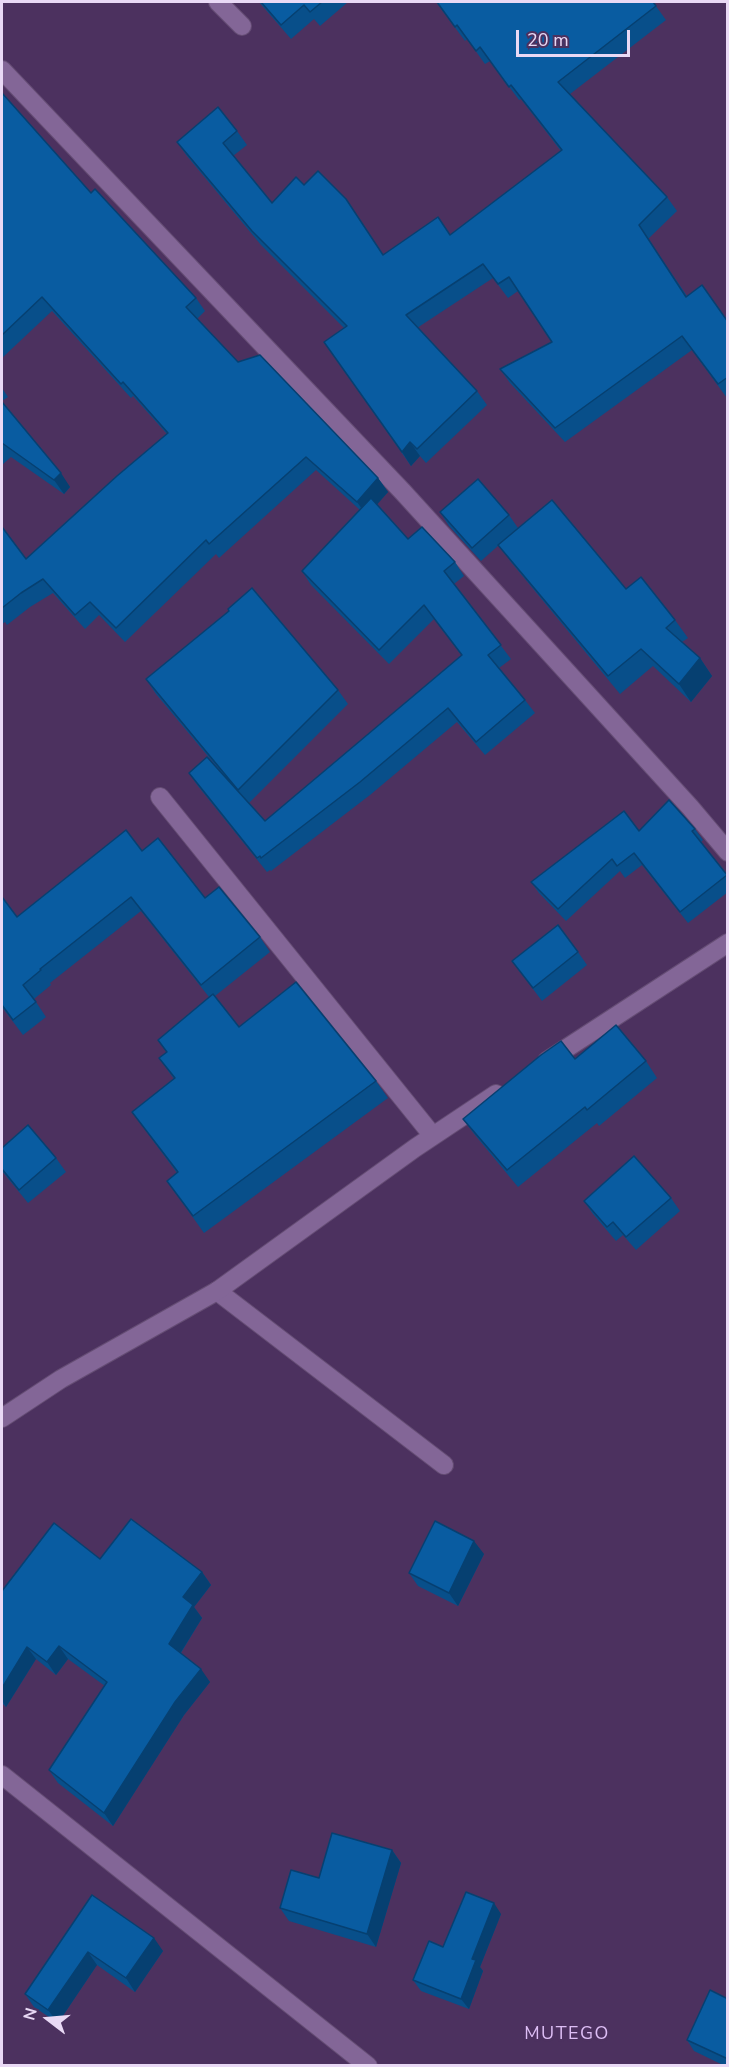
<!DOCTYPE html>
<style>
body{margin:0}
#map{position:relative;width:729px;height:2067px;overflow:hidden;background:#4c315f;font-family:"Nunito Sans",sans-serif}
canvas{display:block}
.frame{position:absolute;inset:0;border:3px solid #e9d9f5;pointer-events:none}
.north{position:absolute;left:18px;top:1989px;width:60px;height:60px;-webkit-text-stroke:4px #4c315f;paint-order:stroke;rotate:286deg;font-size:16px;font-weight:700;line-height:24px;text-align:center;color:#e9d9f5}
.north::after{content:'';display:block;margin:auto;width:21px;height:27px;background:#e9d9f5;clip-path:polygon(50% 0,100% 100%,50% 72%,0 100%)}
.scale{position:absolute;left:516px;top:30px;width:114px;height:27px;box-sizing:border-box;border:3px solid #e9d9f5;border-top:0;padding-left:8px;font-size:18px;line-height:21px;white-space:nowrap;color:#e9d9f5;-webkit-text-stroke:4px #4c315f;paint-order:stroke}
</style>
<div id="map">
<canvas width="729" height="2067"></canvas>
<div class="frame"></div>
<div class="north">N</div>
<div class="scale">20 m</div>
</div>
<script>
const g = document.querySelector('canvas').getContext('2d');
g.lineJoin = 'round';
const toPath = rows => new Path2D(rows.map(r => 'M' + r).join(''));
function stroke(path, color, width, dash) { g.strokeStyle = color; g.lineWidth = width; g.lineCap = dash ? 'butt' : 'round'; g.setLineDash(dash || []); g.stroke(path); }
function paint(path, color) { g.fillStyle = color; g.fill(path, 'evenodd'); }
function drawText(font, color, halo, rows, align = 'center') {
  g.font = font + ' "Nunito Sans",sans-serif'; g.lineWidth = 5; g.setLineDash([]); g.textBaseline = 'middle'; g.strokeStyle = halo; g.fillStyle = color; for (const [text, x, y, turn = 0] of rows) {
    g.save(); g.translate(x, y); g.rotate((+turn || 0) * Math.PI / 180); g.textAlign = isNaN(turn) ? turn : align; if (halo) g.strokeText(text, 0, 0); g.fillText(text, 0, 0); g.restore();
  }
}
const lane = toPath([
 [217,1291,444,1465]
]);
const street = toPath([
 [218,2,242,26],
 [2,70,403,492,690,807,728,852],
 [160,797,433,1136],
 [547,1061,728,943],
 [2,1418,61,1379,217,1291,415,1148,496,1094],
 [2,1775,368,2066]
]);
stroke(lane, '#654d74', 20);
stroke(street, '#654d74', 20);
stroke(lane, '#836697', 18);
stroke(street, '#836697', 18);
paint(toPath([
 [259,2,348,2,320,26,314,19,291,39],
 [436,2,653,2,666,20,570,94,667,197,677,211,648,239,687,296,728,322,727,398,692,350,565,442,510,383,500,369,552,342,518,291,508,298,493,278,417,328,477,391,487,405,426,463,420,456,411,466,324,342,344,328,261,245,187,156,177,142,237,131,247,145,233,156,272,203,304,185,383,254,450,235,561,151,521,99,519,100,490,61,485,64,467,39,465,41],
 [2,93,91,193,196,298,205,311,197,319,238,362,378,478,388,492,377,504,408,539,455,562,464,576,454,584,511,659,499,668,525,700,535,713,485,755,457,722,370,795,271,871,270,870,267,872,198,786,189,773,227,779,156,694,146,679,338,690,348,704,249,803,265,821,462,656,434,619,389,664,311,585,302,571,360,510,316,470,219,558,216,554,125,642,99,615,85,629,53,593,30,607,7,625,5,622,2,624,2,527,26,559,167,434,133,396,131,398,52,311,2,358],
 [2,388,8,397,2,401],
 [2,402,70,487,64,494,11,457,2,465],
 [440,512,509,515,518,528,626,589,675,620,688,638,682,642,700,658,712,676,691,702,653,666,620,694,511,562,499,545,481,561,449,526],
 [695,829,703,840,701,842,728,876,728,892,688,923,642,865,625,878,620,871,566,921,539,893,531,882,639,831],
 [142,851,205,898,260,937,270,952,215,996,239,1027,376,1081,388,1098,204,1233,167,1181,177,1173,132,1112,174,1079,159,1058,167,1053,158,1040,209,997,141,911,50,983,51,985,34,999,46,1017,23,1035,2,1007,2,897,17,917],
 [578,952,587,965,542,1001,512,961],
 [575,1059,646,1061,657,1078,599,1126,597,1123,518,1187,475,1135,463,1119],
 [2,1148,56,1158,66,1172,28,1203,2,1171],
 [671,1198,680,1211,636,1250,623,1235,616,1241,593,1214,584,1201],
 [484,1554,458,1606,418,1586,409,1573],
 [100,1559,202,1572,211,1585,194,1607,202,1618,181,1653,210,1682,184,1715,113,1826,58,1783,49,1770,105,1686,68,1659,56,1675,36,1659,6,1707,2,1703,2,1591],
 [392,1850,401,1863,376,1947,289,1921,280,1908,319,1878],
 [92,1895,163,1951,135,1992,97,1965,58,2023,34,2007,25,1994],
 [501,1914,480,1967,483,1971,469,2009,421,1991,413,1980,443,1947],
 [728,1999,728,2066,725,2066,694,2051,687,2040]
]), '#084f8a');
paint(toPath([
 [410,442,420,456,411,466,402,452],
 [61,473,70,487,64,494,54,480],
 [378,478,388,492,367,516,357,502],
 [700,658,712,676,691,702,679,684],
 [474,1541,484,1554,458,1606,449,1593],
 [202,1572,211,1585,194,1607,202,1618,178,1657,169,1644,183,1597],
 [59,1646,68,1659,56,1675,47,1662],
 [27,1647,36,1659,6,1707,2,1700,2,1688],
 [201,1669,210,1682,184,1715,113,1826,104,1813,175,1702],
 [392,1850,401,1863,376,1947,367,1934],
 [494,1903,501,1914,480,1967,483,1971,469,2009,461,1999,472,1959],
 [154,1938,163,1951,135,1992,126,1978],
 [88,1952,97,1965,58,2023,48,2010]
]), '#064071');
const building = toPath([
 [261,2,322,2,310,12,304,5,281,25,261,2],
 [437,2,653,2,656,6,558,82,667,197,639,225,686,297,702,285,728,322,728,377,718,384,682,336,555,428,500,369,552,342,509,277,498,284,483,264,406,315,477,391,417,449,410,442,402,452,324,342,347,326,252,231,177,142,218,107,237,131,223,143,272,203,296,177,304,185,318,171,346,199,383,255,438,217,450,235,562,150,511,85,509,87,480,47,476,51,457,25,455,27,437,2],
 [2,93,91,193,95,189,196,298,186,307,238,362,260,355,378,478,357,502,306,457,209,544,206,540,116,628,90,602,75,615,43,579,21,593,2,608,2,527,26,559,117,476,168,433,123,382,121,384,42,297,2,335,2,93],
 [2,402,61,473,54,480,2,443,2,402],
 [478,479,509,515,472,548,440,512,478,479],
 [371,498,408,539,422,527,455,562,444,571,501,645,488,655,525,700,476,742,448,708,360,782,261,858,260,856,257,858,189,773,207,757,265,821,462,655,424,605,379,650,302,571,371,498],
 [552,500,626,589,641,577,675,620,666,628,700,658,679,684,641,649,608,676,498,545,552,500],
 [252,588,338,690,238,790,146,679,229,611,228,609,252,588],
 [669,800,695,829,692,831,727,875,680,912,634,853,617,866,612,859,558,909,531,882,624,811,639,831,669,800],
 [126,830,142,851,158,838,205,898,219,887,260,937,201,985,131,897,40,969,41,970,23,985,36,1002,13,1020,2,1005,2,897,17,917,126,830],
 [558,925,578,952,533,988,512,961,558,925],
 [296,982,376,1081,193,1216,167,1181,178,1172,132,1112,175,1078,159,1058,167,1052,158,1040,213,994,239,1027,296,982],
 [616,1025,646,1061,587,1110,585,1107,507,1170,463,1119,541,1055,561,1041,575,1059,616,1025],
 [28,1125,56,1158,19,1190,2,1169,2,1148,28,1125],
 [634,1156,671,1198,626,1237,613,1222,607,1227,584,1201,634,1156],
 [131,1519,202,1572,183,1597,193,1605,169,1644,201,1669,175,1702,104,1813,49,1770,107,1682,59,1646,47,1662,27,1647,2,1688,2,1591,54,1523,100,1559,131,1519],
 [435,1521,474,1541,449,1593,409,1573,435,1521],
 [332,1833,392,1850,367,1934,280,1908,291,1870,319,1878,332,1833],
 [466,1892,494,1903,472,1959,476,1960,461,1999,413,1980,429,1941,443,1947,466,1892],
 [92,1895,154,1938,126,1978,88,1952,48,2010,25,1994,92,1895],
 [710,1990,728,1999,728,2059,687,2040,710,1990]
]);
paint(building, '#095ca1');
stroke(building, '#064071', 1.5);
g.letterSpacing = '1.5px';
drawText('18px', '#ddbef5', '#4c315f', [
 ["MUTEGO",567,2035]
]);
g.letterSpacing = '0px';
</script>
